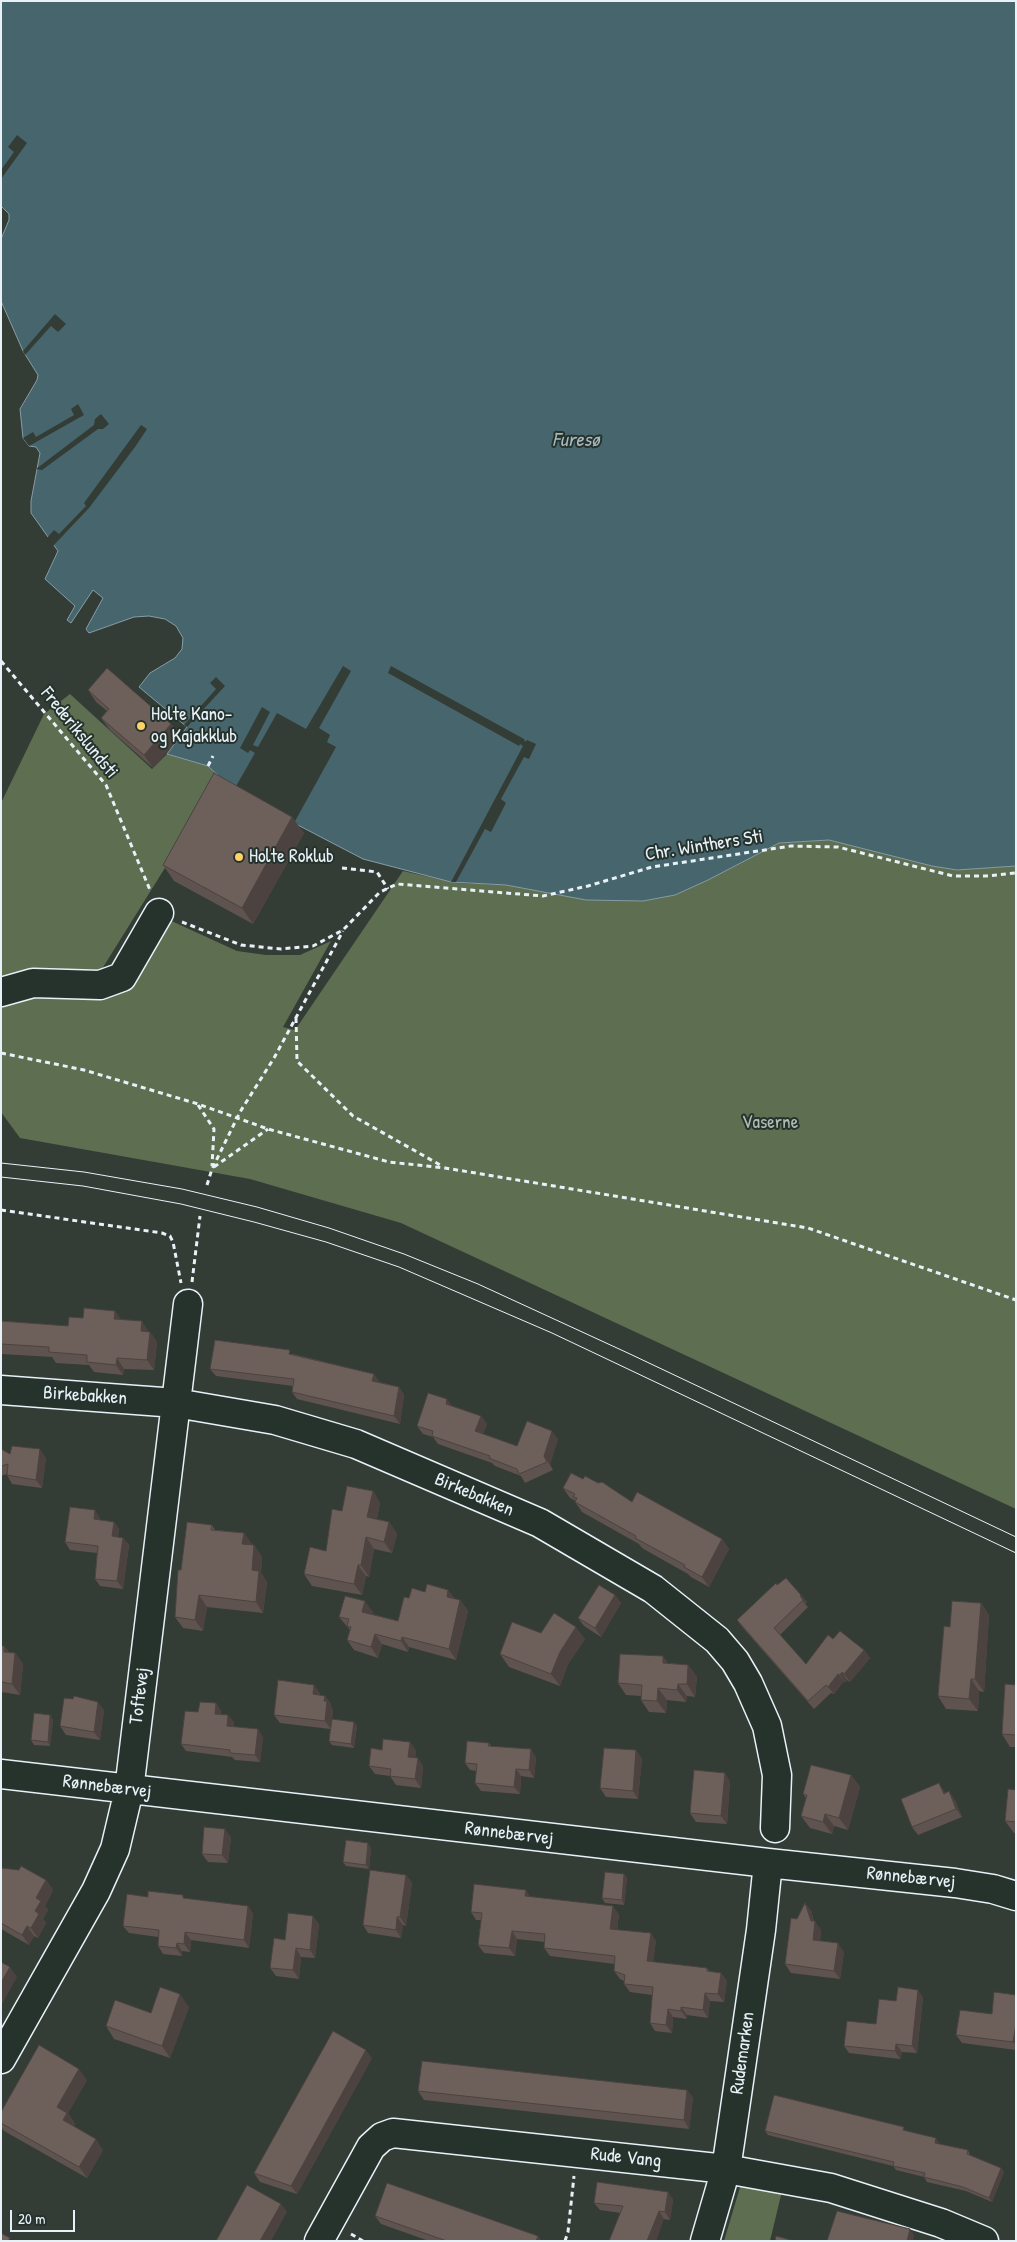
<!DOCTYPE html>
<meta charset="utf-8">
<style>
body{margin:0}
#map{position:relative;width:1017px;height:2242px;overflow:hidden;background:#343c36;font-family:"Patrick Hand",sans-serif}
canvas{display:block}
.frame{position:absolute;inset:0;border:2px solid #e8f1f8;pointer-events:none}
.scale{position:absolute;left:10px;top:2210px;width:65px;height:22px;box-sizing:border-box;border:2px solid #e8f1f8;border-top:0;padding-left:6px;font-size:15px;line-height:18px;white-space:nowrap;color:#e8f1f8;-webkit-text-stroke:4px #26332d;paint-order:stroke}
</style>
<div id="map">
<canvas width="1017" height="2242"></canvas>
<div class="frame"></div>
<div class="scale">20 m</div>
</div>
<script>
const g = document.querySelector('canvas').getContext('2d');
g.lineJoin = 'round';
function paint(path, color) { g.fillStyle = color; g.fill(path, 'evenodd'); }
const toPath = rows => new Path2D(rows.map(r => 'M' + r).join(''));
function stroke(path, color, width, dash) { g.strokeStyle = color; g.lineWidth = width; g.lineCap = dash ? 'butt' : 'round'; g.setLineDash(dash || []); g.stroke(path); }
function drawText(font, color, halo, rows, align = 'center') {
  g.font = font + ' "Patrick Hand",sans-serif'; g.lineWidth = 4; g.setLineDash([]); g.textBaseline = 'middle'; g.strokeStyle = halo; g.fillStyle = color; for (const [text, x, y, turn = 0] of rows) {
    g.save(); g.translate(x, y); g.rotate((+turn || 0) * Math.PI / 180); g.textAlign = isNaN(turn) ? turn : align; if (halo) g.strokeText(text, 0, 0); g.fillText(text, 0, 0); g.restore();
  }
}
paint(toPath([
 [70,694,152,769,167,754,208,766,221,778,97,977,126,986,165,918,237,951,266,955,300,955,331,941,283,1027,295,1030,403,871,457,883,506,885,538,890,586,900,643,901,675,895,708,880,779,843,829,840,932,866,957,870,1016,866,1016,1509,401,1223,250,1179,20,1138,1,1112,1,803,44,714],
 [741,2184,782,2191,770,2241,724,2241]
]), '#5d6e51');
const water = toPath([
 [1,1,1016,1,1016,866,957,870,932,866,829,840,779,843,708,880,675,895,643,901,586,900,506,885,451,882,363,859,294,823,223,780,208,766,167,754,187,727,139,687,150,673,175,658,182,649,183,638,176,626,165,619,149,616,134,617,89,633,86,629,103,598,93,590,71,623,67,620,75,606,45,579,58,551,31,513,31,501,40,453,36,447,29,446,23,438,20,409,37,380,38,375,23,351,1,301,1,239,9,220,9,214,1,206,1,1]
]);
paint(water, '#47656d');
stroke(water, '#879da5', 1);
paint(toPath([
 [17,135,27,143,1,179,1,170,14,152,8,147],
 [55,314,66,324,58,332,51,326,25,355,23,351],
 [78,404,84,415,29,446,23,438,33,432,36,437,74,415,71,409],
 [101,414,109,424,103,429,98,429,42,470,36,469,94,425,95,419],
 [141,425,147,429,135,447,89,508,53,546,47,538,54,530,59,534,86,506,84,503],
 [343,666,351,671,319,728,330,735,327,742,336,747,294,823,235,788,255,753,250,750,248,753,240,748,262,707,270,712,253,745,258,747,277,713,306,729],
 [391,666,524,739,525,742,527,740,536,744,529,759,524,757,501,799,506,803,491,832,485,829,456,882,451,882,523,746,520,744,519,746,388,673],
 [216,677,225,686,187,727,184,725,216,689,210,683]
]), '#343c36');
const minor = toPath([
 [1,992,33,983,100,985,122,977,159,913],
 [1,1390,176,1403,275,1420,356,1444,540,1523,653,1589,717,1640,735,1661,748,1683,767,1726,777,1775,775,1828],
 [1,1774,768,1863,955,1883,993,1889,1016,1896],
 [1,2059,96,1891,115,1849,129,1790,188,1304],
 [319,2241,371,2147,382,2137,393,2133,726,2169,831,2188,941,2223,984,2241],
 [705,2241,726,2169,733,2122,761,1930,768,1863]
]);
stroke(minor, '#e8f1f8', 31);
stroke(toPath([
 [1,661,106,785,150,890],
 [208,766,213,756],
 [342,868,377,872,388,889],
 [182,922,241,945,281,949,313,946,343,930,380,892,397,884,543,896,588,886,652,867,791,846,838,847,953,876,986,876,1016,873],
 [296,1018,297,1061,353,1116,442,1166],
 [1,1053,84,1070,198,1104,268,1129,389,1162,445,1168,808,1228,1016,1300],
 [198,1105,214,1129,212,1166],
 [214,1167,268,1129],
 [207,1185,212,1169,240,1112,274,1058,343,931],
 [1,1210,162,1233,170,1236,173,1242,181,1283],
 [192,1282,200,1216],
 [351,2234,363,2241],
 [565,2241,568,2232,574,2176]
]), '#e8f1f8', 3, [5, 4]);
stroke(minor, '#26332d', 28);
stroke(toPath([
 [1,1163,84,1172,182,1189,257,1207,329,1228,404,1254,478,1284,630,1354,1016,1537],
 [1,1177,83,1186,181,1204,254,1222,326,1242,399,1267,552,1333,1016,1553]
]), '#e8f1f8', 1);
paint(toPath([
 [88,690,171,724,180,737,153,768,110,730,101,718,107,711,96,702],
 [292,817,304,833,253,924,174,881,163,865],
 [115,1311,121,1320,150,1332,157,1342,154,1370,124,1369,123,1375,94,1372,89,1365,56,1363,52,1357,1,1354,1,1321,68,1326,83,1318],
 [293,1354,374,1374,379,1382,399,1387,404,1395,400,1424,297,1399,292,1392,293,1386,216,1376,210,1369],
 [453,1406,481,1416,487,1424,483,1434,517,1446,558,1439,550,1464,553,1470,525,1483,521,1476,495,1466,492,1463,438,1444,433,1437,423,1434,417,1426],
 [1,1449,10,1454,46,1458,42,1488,12,1484,7,1475,7,1474,1,1476],
 [583,1479,632,1502,722,1539,729,1549,709,1587,691,1577,688,1574,642,1548,639,1544,582,1512,575,1502,576,1501,570,1498,563,1488],
 [373,1491,380,1503,377,1519,389,1522,397,1534,392,1553,374,1549,369,1577,366,1576,362,1595,312,1586,304,1574,326,1551,342,1511],
 [100,1518,100,1520,114,1522,119,1529,118,1537,123,1538,129,1545,123,1589,100,1586,95,1579,97,1553,70,1550,65,1542],
 [212,1525,215,1530,244,1533,252,1545,254,1545,262,1557,261,1573,267,1582,263,1613,207,1607,203,1631,183,1628,175,1617,181,1570],
 [777,1585,801,1595,807,1602,805,1604,808,1607,780,1635,806,1664,833,1639,864,1650,870,1658,850,1682,847,1680,845,1683,844,1681,834,1694,831,1693,814,1709,743,1628,737,1620],
 [448,1590,455,1599,460,1600,468,1611,456,1660,409,1647,408,1652,382,1644,378,1658,354,1650,347,1640,350,1630,339,1617,373,1612,372,1614,398,1621,409,1598,425,1592],
 [615,1595,621,1603,601,1637,584,1626,578,1618],
 [981,1603,989,1615,984,1692,979,1691,978,1711,946,1709,938,1696,950,1627],
 [541,1633,585,1639,568,1664,560,1686,509,1667,500,1654],
 [1,1646,4,1646,9,1652,15,1653,23,1664,20,1695,1,1692],
 [668,1663,688,1665,697,1677,695,1697,687,1696,686,1702,667,1700,666,1713,649,1712,641,1700,641,1696,626,1695,618,1683],
 [1016,1685,1016,1747,1010,1747,1002,1734],
 [320,1693,320,1695,325,1696,331,1704,331,1706,333,1710,332,1719,354,1722,357,1726,354,1748,332,1745,329,1741,330,1729,280,1723,274,1715],
 [216,1703,221,1711,221,1714,234,1722,233,1727,263,1737,260,1762,235,1760,232,1757,186,1751,181,1744],
 [104,1710,100,1740,66,1735,60,1726],
 [50,1715,53,1720,50,1746,34,1745,31,1740],
 [410,1742,416,1751,415,1758,423,1766,421,1788,396,1785,390,1776,375,1774,369,1766,382,1750],
 [489,1743,491,1746,536,1757,534,1778,521,1776,520,1794,481,1791,475,1783,476,1771,470,1770,465,1763],
 [642,1758,638,1799,606,1797,600,1788],
 [851,1775,860,1787,848,1830,834,1826,832,1834,810,1828,801,1816,806,1798,803,1794],
 [730,1781,727,1824,696,1822,690,1813],
 [1016,1790,1016,1833,1014,1833,1005,1821],
 [945,1792,946,1793,955,1800,962,1817,918,1835,912,1827],
 [231,1837,228,1863,208,1862,202,1854],
 [371,1848,369,1869,346,1866,343,1862],
 [1,1868,46,1880,53,1890,45,1906,48,1910,43,1919,46,1923,38,1938,34,1936,29,1945,1,1929],
 [624,1874,627,1878,624,1905,605,1903,602,1898],
 [406,1875,412,1883,406,1926,403,1925,401,1938,368,1933,363,1925],
 [148,1897,185,1899,248,1906,253,1914,249,1948,191,1940,190,1952,182,1951,182,1956,163,1954,158,1946,158,1937,129,1933,123,1926],
 [531,1897,619,1914,617,1930,656,1941,653,1962,707,1968,710,1972,721,1973,727,1981,724,2002,710,2001,708,2018,687,2015,687,2019,673,2017,672,2033,655,2031,650,2023,652,1995,630,1992,624,1984,624,1981,620,1979,614,1971,615,1964,550,1956,544,1948,545,1942,517,1939,515,1956,484,1953,478,1945,481,1920,476,1920,471,1912],
 [805,1903,811,1911,814,1921,821,1930,820,1941,844,1952,840,1979,791,1973,785,1964,797,1919],
 [319,1924,315,1958,301,1957,299,1979,276,1976,270,1968,285,1940],
 [1016,1995,1016,2050,962,2043,956,2035,992,2014],
 [923,1997,917,2053,902,2052,900,2059,849,2053,844,2046,876,2024,896,2001],
 [189,2007,170,2058,114,2039,106,2026,151,2013],
 [372,2058,297,2194,260,2182,254,2173],
 [87,2080,68,2113,75,2124,74,2126,103,2150,87,2178,4,2131,1,2127,1,2112],
 [687,2090,693,2098,689,2129,424,2100,418,2091],
 [765,2131,907,2131,939,2142,938,2144,968,2150,970,2155,1001,2168,1004,2172,992,2202,966,2191,927,2182,924,2177,896,2170,893,2166,768,2135],
 [668,2192,673,2200,670,2220,600,2210,594,2203],
 [375,2216,538,2236,541,2241,429,2241,381,2224]
]), '#5e534e');
paint(toPath([
 [171,724,180,737,153,768,144,755],
 [292,817,304,833,253,924,242,908],
 [115,1311,122,1321,114,1319],
 [142,1321,149,1332,141,1331],
 [150,1332,157,1342,154,1370,147,1360],
 [117,1358,124,1369,123,1375,116,1365],
 [374,1374,379,1382,378,1388,372,1381],
 [399,1387,404,1395,400,1424,394,1416],
 [447,1399,453,1407,446,1404],
 [481,1416,487,1424,481,1439,475,1431],
 [552,1431,558,1439,550,1464,553,1470,544,1456],
 [40,1449,46,1458,42,1488,36,1480],
 [373,1491,380,1503,375,1528,367,1517],
 [95,1510,100,1518,99,1527,94,1519],
 [114,1522,119,1529,117,1544,112,1536],
 [389,1522,397,1534,392,1553,384,1542],
 [244,1533,252,1544,250,1555,242,1544],
 [366,1537,374,1549,369,1577,361,1565],
 [123,1538,129,1545,123,1589,117,1581],
 [722,1539,729,1549,709,1587,702,1577],
 [254,1545,262,1557,261,1573,267,1582,263,1613,256,1602,252,1570],
 [358,1565,366,1576,362,1595,354,1584],
 [448,1590,456,1600,447,1597],
 [199,1595,207,1607,203,1631,195,1620],
 [615,1595,621,1603,601,1637,595,1628],
 [801,1595,807,1602,805,1604,800,1596],
 [460,1600,468,1611,456,1660,449,1649],
 [365,1601,373,1612,370,1622,362,1612],
 [981,1603,989,1615,984,1692,975,1679],
 [576,1627,585,1639,568,1664,560,1686,551,1674,560,1652],
 [375,1634,382,1644,378,1658,371,1647],
 [402,1637,409,1647,408,1652,401,1641],
 [4,1646,12,1657,4,1652],
 [864,1650,870,1658,850,1682,844,1674],
 [15,1653,23,1664,20,1695,12,1684],
 [663,1656,672,1668,663,1663],
 [688,1665,697,1677,695,1697,687,1684],
 [842,1672,847,1680,845,1683,840,1675],
 [838,1674,844,1681,834,1694,828,1687],
 [971,1679,979,1691,978,1711,969,1699],
 [678,1684,687,1696,686,1702,677,1690],
 [314,1685,320,1693,319,1703,313,1694],
 [658,1688,667,1700,666,1713,657,1701],
 [325,1696,331,1704,331,1706,333,1710,331,1729,325,1721,324,1701],
 [98,1702,104,1710,100,1740,94,1732],
 [216,1703,221,1711,220,1721,215,1714],
 [50,1715,53,1720,50,1746,48,1742],
 [228,1715,234,1722,232,1734,227,1726],
 [354,1722,357,1726,354,1748,351,1744],
 [258,1729,263,1737,260,1762,255,1755],
 [410,1742,416,1751,414,1766,408,1757],
 [531,1749,536,1757,534,1778,529,1770],
 [636,1750,642,1758,638,1799,633,1791],
 [418,1758,423,1766,421,1788,415,1779],
 [516,1769,521,1776,520,1794,514,1787],
 [725,1773,730,1781,727,1824,721,1816],
 [851,1775,860,1787,848,1830,839,1818],
 [939,1783,945,1792,949,1802,944,1794],
 [949,1791,955,1800,962,1817,956,1809],
 [825,1814,834,1826,832,1834,823,1822],
 [225,1829,231,1837,228,1863,222,1855],
 [368,1843,371,1848,369,1869,366,1865],
 [624,1874,627,1878,624,1905,622,1900],
 [406,1875,412,1883,406,1926,400,1917],
 [46,1880,53,1890,45,1906,48,1910,43,1919,46,1923,38,1938,31,1928,36,1898],
 [526,1890,531,1898,525,1896],
 [805,1903,811,1911,815,1924,815,1921,821,1930,819,1949,813,1940,811,1921],
 [248,1906,253,1914,249,1948,244,1940],
 [613,1906,619,1914,616,1937,610,1929],
 [313,1916,319,1924,315,1958,310,1950],
 [397,1917,403,1925,401,1938,396,1930],
 [27,1926,34,1936,29,1945,22,1935],
 [512,1931,517,1939,515,1956,509,1948],
 [185,1932,191,1940,190,1952,184,1944],
 [651,1933,656,1941,652,1969,647,1961],
 [177,1943,182,1951,182,1956,176,1948],
 [838,1943,844,1952,840,1979,834,1971],
 [296,1948,301,1957,299,1979,293,1970],
 [10,1967,17,1977,1,2006,1,1983],
 [721,1973,727,1981,724,2002,718,1994],
 [918,1990,923,1997,917,2053,912,2046],
 [705,1993,710,2001,708,2018,703,2010],
 [180,1994,189,2007,170,2058,162,2046],
 [681,2007,687,2015,687,2019,681,2011],
 [668,2009,673,2017,672,2033,666,2025],
 [1016,2024,1016,2045,1013,2042],
 [896,2044,902,2052,900,2059,895,2051],
 [366,2050,372,2058,297,2194,291,2186],
 [79,2069,87,2080,68,2113,75,2124,71,2132,63,2120,57,2107],
 [687,2090,693,2098,689,2129,684,2120],
 [936,2138,939,2142,938,2147,935,2143],
 [96,2139,103,2150,87,2178,79,2167],
 [1001,2168,1004,2172,992,2202,989,2198],
 [668,2192,673,2200,670,2220,665,2212],
 [281,2204,287,2212,271,2241,260,2241],
 [659,2211,664,2219,656,2241,647,2241],
 [910,2229,914,2235,913,2241,907,2241],
 [538,2236,541,2241,536,2241]
]), '#4c4340');
const building = toPath([
 [107,668,171,724,144,755,101,718,109,709,88,690,107,668],
 [214,773,292,817,242,908,163,865,214,773],
 [84,1308,115,1311,114,1319,142,1321,141,1331,150,1332,147,1360,117,1358,116,1365,87,1362,87,1355,49,1352,49,1347,1,1344,1,1321,68,1326,69,1317,83,1318,84,1308],
 [215,1340,290,1350,289,1354,374,1374,372,1381,399,1387,394,1416,292,1392,294,1379,210,1369,215,1340],
 [428,1393,447,1399,446,1404,481,1416,475,1431,517,1446,527,1421,552,1431,544,1456,547,1462,519,1474,517,1469,489,1458,490,1456,432,1436,433,1431,417,1426,428,1393],
 [12,1446,40,1449,36,1480,7,1475,8,1464,1,1466,1,1449,10,1454,12,1446],
 [571,1473,583,1479,585,1476,598,1483,602,1482,632,1502,637,1492,722,1539,702,1577,684,1567,685,1565,635,1538,636,1536,575,1502,577,1498,573,1497,575,1494,563,1488,571,1473],
 [347,1486,373,1491,367,1517,389,1522,384,1542,366,1537,361,1565,358,1565,354,1584,304,1574,310,1547,326,1551,332,1509,342,1511,347,1486],
 [70,1507,95,1510,94,1519,114,1522,112,1536,123,1538,117,1581,95,1579,98,1546,65,1542,70,1507],
 [187,1522,212,1525,211,1530,244,1533,242,1544,254,1545,252,1570,259,1571,256,1602,199,1595,195,1620,175,1617,178,1570,181,1570,187,1522],
 [786,1578,801,1595,800,1596,803,1600,774,1628,806,1664,828,1635,833,1639,840,1631,864,1650,844,1674,842,1672,840,1675,838,1674,828,1687,826,1685,808,1701,737,1620,776,1583,777,1585,786,1578],
 [427,1584,448,1590,447,1597,460,1600,449,1649,402,1637,401,1641,375,1634,371,1647,347,1640,351,1627,347,1626,349,1619,339,1617,345,1596,365,1601,362,1612,398,1621,404,1597,409,1598,412,1588,425,1592,427,1584],
 [599,1585,615,1595,595,1628,578,1618,599,1585],
 [952,1601,981,1603,975,1679,971,1679,969,1699,938,1696,944,1626,950,1627,952,1601],
 [554,1613,576,1627,560,1652,551,1674,500,1654,512,1622,541,1633,554,1613],
 [1,1646,4,1646,4,1652,15,1653,12,1684,1,1682,1,1646],
 [620,1654,663,1656,663,1663,688,1665,687,1684,678,1684,677,1690,658,1688,657,1701,641,1700,642,1685,618,1683,620,1654],
 [278,1680,314,1685,313,1694,325,1696,324,1701,327,1701,325,1721,274,1715,278,1680],
 [1005,1684,1016,1685,1016,1735,1002,1734,1005,1684],
 [74,1696,98,1702,94,1732,60,1726,64,1698,73,1699,74,1696],
 [200,1702,216,1703,215,1714,228,1715,227,1726,258,1729,255,1755,230,1753,230,1750,181,1744,185,1711,198,1712,200,1702],
 [34,1713,50,1715,48,1742,31,1740,34,1713],
 [332,1719,354,1722,351,1744,329,1741,332,1719],
 [383,1739,410,1742,408,1757,418,1758,415,1779,390,1776,391,1769,369,1766,371,1748,382,1750,383,1739],
 [467,1741,489,1743,488,1746,531,1749,529,1770,516,1769,514,1787,475,1783,477,1764,465,1763,467,1741],
 [604,1748,636,1750,633,1791,600,1788,604,1748],
 [811,1765,851,1775,839,1818,825,1814,823,1822,801,1816,807,1795,803,1794,811,1765],
 [694,1770,725,1773,721,1816,690,1813,694,1770],
 [939,1783,944,1794,949,1791,956,1809,912,1827,901,1799,939,1783],
 [1008,1789,1016,1790,1016,1822,1005,1821,1008,1789],
 [204,1827,225,1829,222,1855,202,1854,204,1827],
 [346,1840,368,1843,366,1865,343,1862,346,1840],
 [21,1866,46,1880,36,1898,41,1901,35,1911,39,1914,31,1928,27,1926,22,1935,1,1923,1,1868,19,1870,21,1866],
 [370,1870,406,1875,400,1917,397,1917,396,1930,363,1925,370,1870],
 [605,1872,624,1874,622,1900,602,1898,605,1872],
 [474,1884,526,1890,525,1896,613,1906,610,1929,651,1933,647,1961,707,1968,707,1971,721,1973,718,1994,705,1993,703,2010,681,2007,681,2011,668,2009,666,2025,650,2023,653,1987,624,1984,625,1975,614,1971,615,1956,544,1948,545,1934,512,1931,509,1948,478,1945,482,1913,471,1912,474,1884],
 [148,1891,183,1895,183,1898,248,1906,244,1940,185,1932,184,1944,177,1943,176,1948,158,1946,159,1930,123,1926,127,1894,148,1897,148,1891],
 [805,1903,811,1921,815,1921,813,1940,838,1943,834,1971,785,1964,791,1918,797,1919,805,1903],
 [288,1913,313,1916,310,1950,296,1948,293,1970,270,1968,274,1938,285,1940,288,1913],
 [1,1962,10,1967,1,1983,1,1962],
 [160,1987,180,1994,162,2046,106,2026,115,2000,151,2013,160,1987],
 [898,1987,918,1990,912,2046,896,2044,895,2051,844,2046,847,2021,876,2024,879,1999,896,2001,898,1987],
 [994,1992,1016,1995,1016,2024,1013,2042,956,2035,960,2010,992,2014,994,1992],
 [333,2031,366,2050,291,2186,254,2173,333,2031],
 [39,2045,79,2069,57,2107,67,2113,63,2120,96,2139,79,2167,1,2123,1,2112,39,2045],
 [422,2061,687,2090,684,2120,418,2091,422,2061],
 [774,2095,904,2127,903,2130,936,2138,935,2143,968,2150,967,2154,1001,2168,989,2198,963,2187,924,2177,925,2173,893,2166,894,2162,765,2131,774,2095],
 [597,2182,668,2192,665,2212,659,2211,647,2241,609,2241,623,2206,594,2203,597,2182],
 [387,2183,538,2236,536,2241,447,2241,375,2216,387,2183],
 [247,2185,281,2204,260,2241,216,2241,247,2185],
 [837,2211,910,2229,907,2241,827,2241,837,2211],
 [1,2233,10,2238,8,2241,1,2241,1,2233],
 [776,2236,794,2241,775,2241,776,2236]
]);
paint(building, '#6d605b');
stroke(building, '#4c4340', 1);
for (const [x, y, r, color] of [
 [141,726,5,"#ffd166"],
 [239,857,5,"#ffd166"]
]) { const dot = new Path2D(); dot.arc(x, y, r, 0, 2 * Math.PI); g.fillStyle = color; g.fill(dot); stroke(dot, '#26332d', 2); }
drawText('19px', '#e8f1f8', '#26332d', [
 ["Holte Kano-",151,715],
 ["og Kajakklub",151,737],
 ["Holte Roklub",249,857]
], 'left');
drawText('19px', '#e8f1f8', '#26332d', [
 ["Frederikslundsti",79,733,51],
 ["Chr. Winthers Sti",704,846,-9],
 ["Birkebakken",85,1396,4],
 ["Birkebakken",474,1495,23],
 ["Toftevej",140,1696,-83],
 ["Rønnebærvej",107,1787,7],
 ["Rønnebærvej",509,1834,7],
 ["Rønnebærvej",911,1878,6],
 ["Rudemarken",743,2053,-82],
 ["Rude Vang",626,2158,6]
]);
drawText('19px', '#b0bdb5', '#26332d', [
 ["Vaserne",770,1123]
]);
drawText('italic 20px', '#a8b9c0', '#26332d', [
 ["Furesø",576,441]
]);
</script>
